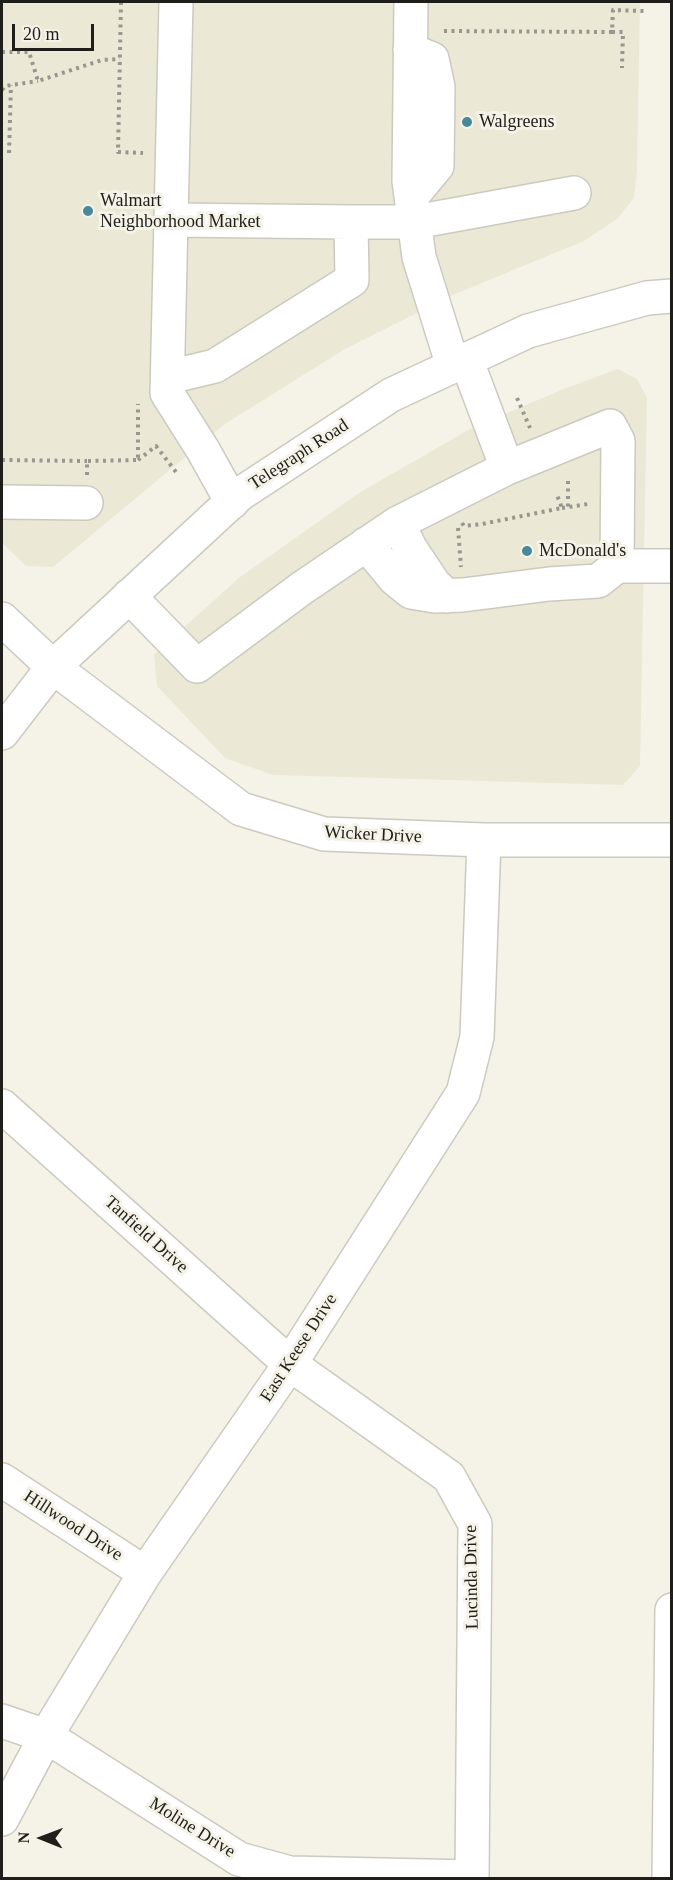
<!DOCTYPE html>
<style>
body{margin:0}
#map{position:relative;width:673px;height:1880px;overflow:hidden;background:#f5f3e8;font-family:Georgia,serif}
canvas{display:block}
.frame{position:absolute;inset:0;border:3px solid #1f1e1a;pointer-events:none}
.north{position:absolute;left:12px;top:1808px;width:60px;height:60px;-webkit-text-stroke:4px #f5f3e8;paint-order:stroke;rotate:271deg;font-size:16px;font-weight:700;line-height:24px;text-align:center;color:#1f1e1a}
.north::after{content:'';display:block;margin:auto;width:21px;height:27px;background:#1f1e1a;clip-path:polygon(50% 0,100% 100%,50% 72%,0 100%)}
.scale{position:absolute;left:12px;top:24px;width:82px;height:27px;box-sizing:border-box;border:3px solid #1f1e1a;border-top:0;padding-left:8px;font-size:18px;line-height:21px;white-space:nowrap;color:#1f1e1a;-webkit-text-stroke:4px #f5f3e8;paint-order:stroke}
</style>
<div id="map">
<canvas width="673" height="1880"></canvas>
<div class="frame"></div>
<div class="north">N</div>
<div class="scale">20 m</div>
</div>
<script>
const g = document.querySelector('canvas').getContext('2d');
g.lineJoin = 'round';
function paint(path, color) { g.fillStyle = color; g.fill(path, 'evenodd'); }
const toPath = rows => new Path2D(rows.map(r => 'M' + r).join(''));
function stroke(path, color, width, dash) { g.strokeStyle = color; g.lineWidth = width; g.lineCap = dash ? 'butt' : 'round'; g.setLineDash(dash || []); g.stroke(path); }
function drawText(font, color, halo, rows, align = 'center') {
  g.font = font + ' Georgia,serif'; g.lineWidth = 6; g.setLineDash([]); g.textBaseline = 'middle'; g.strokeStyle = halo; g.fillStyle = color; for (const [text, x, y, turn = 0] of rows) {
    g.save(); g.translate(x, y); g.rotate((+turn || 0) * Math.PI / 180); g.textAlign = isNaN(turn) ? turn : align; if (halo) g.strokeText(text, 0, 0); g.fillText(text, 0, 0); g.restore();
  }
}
paint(toPath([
 [2,2,640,2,637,170,634,198,617,219,584,241,455,294,345,349,225,424,53,567,26,566,2,543],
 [618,369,637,379,647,398,640,766,623,785,273,775,225,758,157,686,154,654,240,577,359,493,470,429,566,388]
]), '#ebe8d5');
const minor = toPath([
 [176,2,167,393,203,450,232,502],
 [411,2,409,181,419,257,453,366],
 [410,50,432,59,438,87,437,166,412,196],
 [172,220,351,222],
 [466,359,507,468,610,426,618,441,617,566,672,566],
 [169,377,215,366,352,280,351,222,415,222,574,193],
 [2,502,86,503],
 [398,523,410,548,434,584,447,596],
 [366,544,395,579,411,592,435,596,463,595,549,584,598,581,617,566],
 [129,596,197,666,302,588,398,523,507,468],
 [2,619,53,667,241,809,324,834,484,840,672,840],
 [2,1106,290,1364,449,1477,475,1524,472,1878],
 [2,1480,145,1573],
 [2,1721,46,1736,239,1859,290,1873,472,1877],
 [2,1819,46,1736,145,1573,290,1364,463,1093,477,1037,484,840]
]);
const major = toPath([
 [2,733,53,667,240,494,391,395,528,331,647,298,672,296],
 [669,1878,672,1610]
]);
stroke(minor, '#cccabf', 36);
stroke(major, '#cccabf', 36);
stroke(toPath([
 [121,2,118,152,143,153],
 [444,31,612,32,613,10,644,11],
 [612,32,623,32,622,68],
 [2,52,29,52,38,81,102,60,120,59],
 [2,90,5,86,38,81],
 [9,153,11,85],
 [517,398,530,428],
 [2,460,87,461],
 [138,460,156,446,176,472],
 [87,475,87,461,138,460,138,404],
 [568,481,568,507],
 [562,508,588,504],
 [462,523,464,526,482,524,562,508,557,495],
 [458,528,461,567]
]), '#98978f', 4, [3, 4.5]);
stroke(minor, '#fff', 33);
stroke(major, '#fff', 33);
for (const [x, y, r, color] of [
 [467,122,6,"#47889b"],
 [88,211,6,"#47889b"],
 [527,551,6,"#47889b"]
]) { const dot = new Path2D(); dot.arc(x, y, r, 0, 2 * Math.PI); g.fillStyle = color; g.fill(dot); stroke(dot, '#f5f3e8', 2); }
drawText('18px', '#1f1e1a', '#f5f3e8', [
 ["Walgreens",479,122],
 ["Walmart",100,201],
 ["Neighborhood Market",100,222],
 ["McDonald's",539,551]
], 'left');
drawText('18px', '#1f1e1a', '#f5f3e8', [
 ["Telegraph Road",299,455,-33],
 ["Wicker Drive",373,835,3],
 ["Tanfield Drive",146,1235,42],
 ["East Keese Drive",299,1348,-57],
 ["Hillwood Drive",73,1526,33],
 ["Lucinda Drive",472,1577,-91],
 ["Moline Drive",192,1828,32]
]);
</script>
